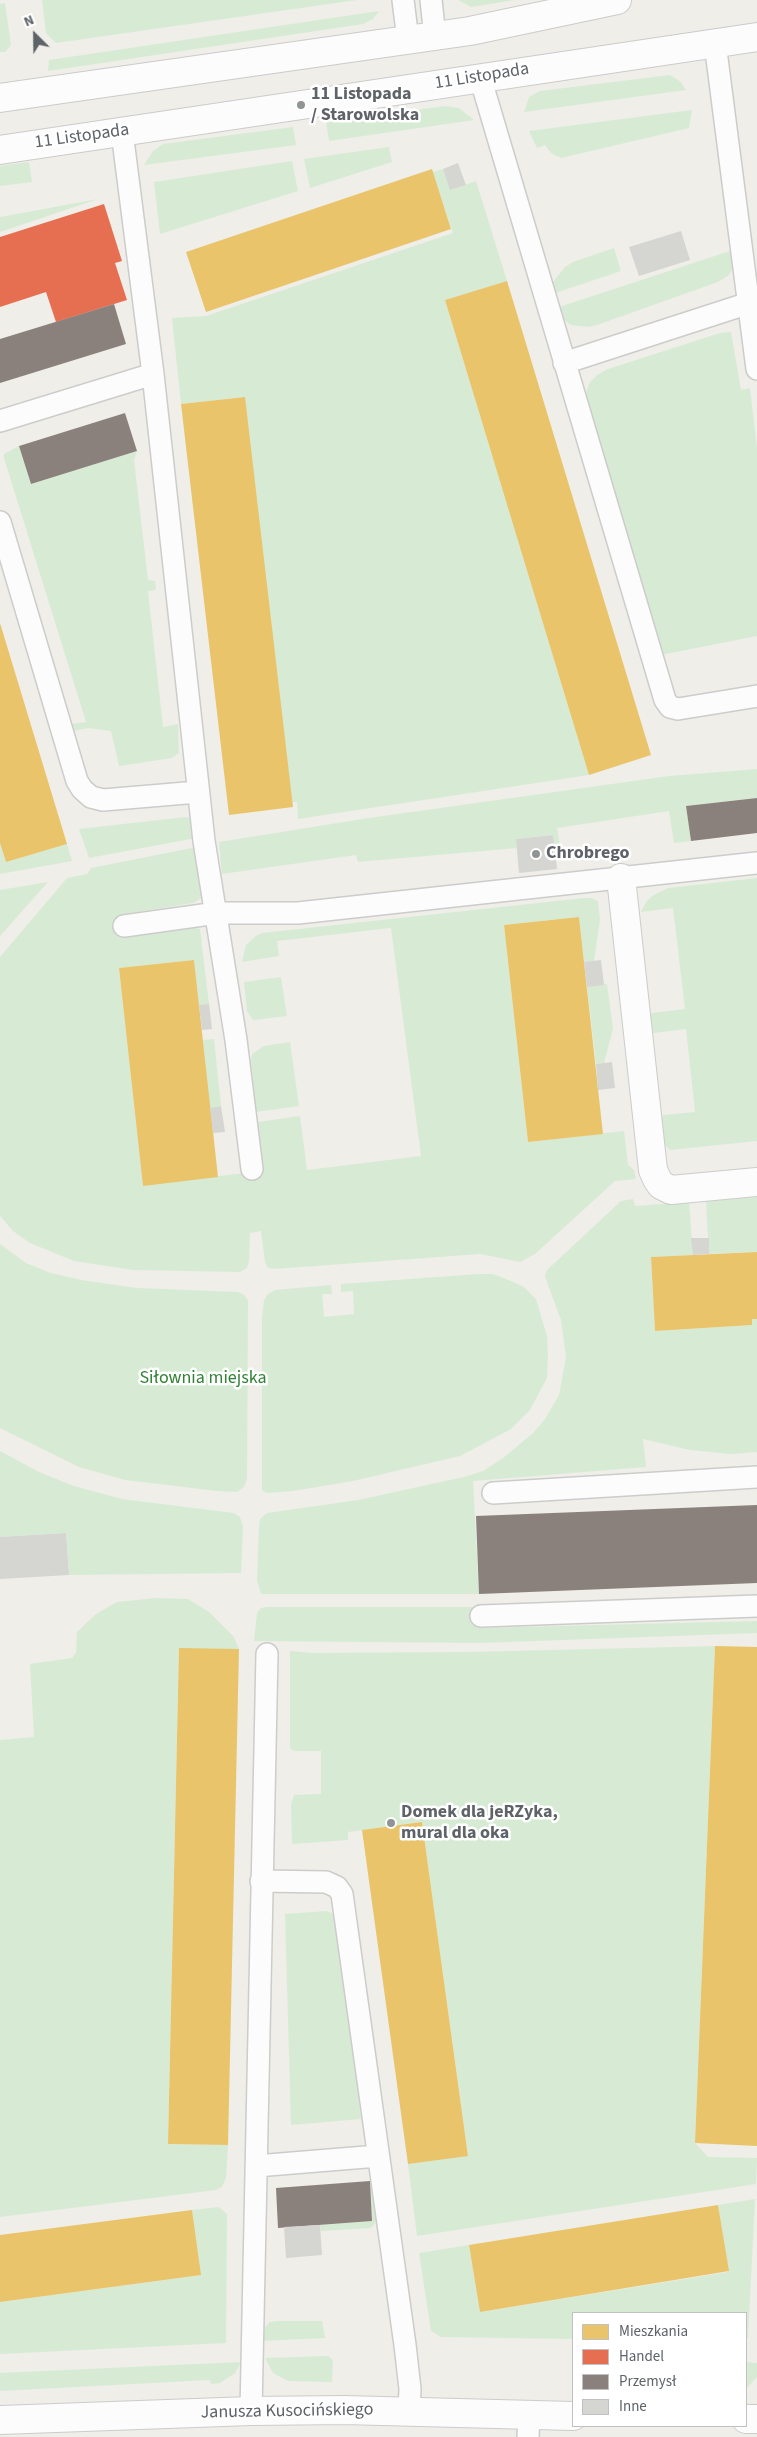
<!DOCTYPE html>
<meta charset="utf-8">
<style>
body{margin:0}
#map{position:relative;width:757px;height:2437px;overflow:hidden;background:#efeee9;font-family:"Source Sans 3",sans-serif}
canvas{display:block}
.legend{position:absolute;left:572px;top:2312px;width:175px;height:115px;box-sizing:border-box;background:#fff;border:1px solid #bfc1c3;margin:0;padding:6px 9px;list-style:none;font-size:15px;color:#5e6368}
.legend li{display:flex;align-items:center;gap:10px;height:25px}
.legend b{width:25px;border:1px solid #bfc1c3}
.north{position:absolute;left:10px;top:10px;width:50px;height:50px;-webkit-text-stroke:4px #fff;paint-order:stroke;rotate:337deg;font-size:14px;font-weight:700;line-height:20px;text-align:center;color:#5e6368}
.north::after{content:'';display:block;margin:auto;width:18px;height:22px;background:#5e6368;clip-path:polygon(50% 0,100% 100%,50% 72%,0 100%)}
</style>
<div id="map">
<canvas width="757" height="2437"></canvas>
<ul class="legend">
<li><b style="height:14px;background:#e9c46a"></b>Mieszkania</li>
<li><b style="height:14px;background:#e76f51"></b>Handel</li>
<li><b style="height:14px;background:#8a817c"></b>Przemysł</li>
<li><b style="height:14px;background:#d5d5d2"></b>Inne</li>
</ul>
<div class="north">N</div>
</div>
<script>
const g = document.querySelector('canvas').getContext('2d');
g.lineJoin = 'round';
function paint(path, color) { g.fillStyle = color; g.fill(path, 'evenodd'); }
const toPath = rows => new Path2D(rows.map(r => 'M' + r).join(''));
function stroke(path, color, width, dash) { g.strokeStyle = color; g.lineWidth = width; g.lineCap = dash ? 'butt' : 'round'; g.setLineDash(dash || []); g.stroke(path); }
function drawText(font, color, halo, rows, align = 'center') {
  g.font = font + ' "Source Sans 3",sans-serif'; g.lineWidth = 5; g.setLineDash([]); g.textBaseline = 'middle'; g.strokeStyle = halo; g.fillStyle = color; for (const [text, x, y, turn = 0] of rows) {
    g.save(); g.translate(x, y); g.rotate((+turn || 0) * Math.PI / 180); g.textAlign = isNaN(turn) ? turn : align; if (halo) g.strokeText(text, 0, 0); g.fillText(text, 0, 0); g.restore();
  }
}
paint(toPath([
 [42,0,357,0,56,43,46,33],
 [458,0,515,0,471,7],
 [5,3,11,45,5,52,0,52,0,4],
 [379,11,373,19,363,24,48,71,49,60],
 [670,75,681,82,686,90,524,112,529,97,540,91],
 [445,106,459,108,474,120,329,141,326,122],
 [692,110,689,128,561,158,551,153,545,145,537,148,529,131],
 [293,127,296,145,144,165,153,151,163,144],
 [389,147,392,162,310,188,304,159],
 [292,161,298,191,160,234,154,182],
 [29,162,32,182,0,186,0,166],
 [443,169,451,190,476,181,507,281,445,300,589,775,298,819,297,802,292,802,244,397,181,404,172,318,206,316,453,233,432,172],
 [98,199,0,232,0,217],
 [614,248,621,271,552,294,552,283,565,267,573,262],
 [733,250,735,261,733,268,728,276,718,282,597,325,588,327,571,325,560,317,556,308],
 [731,332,741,390,750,388,757,448,757,636,661,655,587,403,586,392,590,382,597,375,608,369,720,333],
 [19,446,31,484,137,451,134,460,148,580,155,581,156,590,148,591,163,727,178,724,179,753,172,758,119,766,111,731,88,728,74,731,72,724,86,722,4,458,4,454],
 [757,769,757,798,686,806,691,841,674,843,669,811,557,828,562,858,556,859,553,835,516,839,517,848,358,862,356,855,222,874,219,842,369,818,669,776],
 [186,817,190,818,196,838,89,858,79,829],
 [0,843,6,862,67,844,72,861,0,874],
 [197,847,205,896,193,903,118,915,120,935,186,926,200,929,209,1004,199,1005,194,960,119,968,143,1185,263,1171,258,1122,300,1116,307,1170,421,1156,391,928,277,941,279,956,242,962,246,945,256,936,262,933,584,898,591,898,598,901,600,920,594,961,584,962,579,917,504,925,528,1142,624,1131,628,1165,634,1170,636,1179,615,1181,535,1254,520,1262,480,1254,274,1269,268,1268,265,1262,261,1231,250,1233,249,1261,247,1268,240,1272,133,1270,74,1261,30,1243,13,1231,0,1216,0,957,67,878,87,874,91,868],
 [757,878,757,1141,670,1150,664,1144,660,1122,663,1115,695,1112,686,1029,654,1033,649,1029,649,1018,652,1013,685,1009,673,908,641,912,646,902,652,896,668,888],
 [48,882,0,936,0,890],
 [281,977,287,1016,253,1020,247,1011,244,982],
 [607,984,613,1029,604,1063,596,1064,587,987],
 [214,1039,221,1106,210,1108,203,1040],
 [290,1042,299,1106,256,1112,251,1060,252,1054,264,1046],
 [757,1197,757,1252,709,1254,706,1201],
 [633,1199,635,1206,689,1202,693,1255,651,1257,655,1331,752,1325,752,1319,757,1319,757,1452,732,1454,690,1450,643,1439,646,1467,473,1481,479,1594,261,1594,257,1580,259,1527,260,1519,267,1513,358,1500,464,1477,483,1471,503,1458,533,1433,545,1419,559,1395,566,1357,561,1320,548,1285,545,1276,547,1270,621,1201],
 [0,1244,26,1263,51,1273,81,1280,137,1288,238,1292,244,1295,248,1300,247,1479,244,1487,237,1492,217,1491,125,1480,79,1467,0,1428],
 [479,1274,493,1274,511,1281,524,1287,536,1299,547,1336,548,1357,547,1378,530,1410,511,1429,460,1456,353,1481,293,1491,267,1493,262,1490,262,1318,264,1300,268,1294,275,1290,331,1285,332,1294,322,1294,324,1317,354,1314,353,1291,341,1292,341,1284],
 [0,1451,39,1472,74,1486,122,1499,234,1513,240,1517,243,1527,241,1573,69,1575,66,1533,0,1537],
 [156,1598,188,1599,209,1612,234,1637,239,1649,179,1649,168,2144,228,2145,226,2178,222,2187,216,2190,0,2217,0,1740,34,1737,30,1664,72,1658,76,1653,77,1632,96,1614,117,1602],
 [267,1607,479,1607,479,1628,757,1621,757,1633,479,1643,254,1641,257,1613,261,1608],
 [715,1646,695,2143,708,2157,757,2158,756,2184,417,2236,408,2164,468,2155,422,1822,348,1832,348,1840,292,1844,291,1805,294,1795,321,1794,321,1751,294,1751,290,1748,290,1651,314,1653,470,1652],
 [327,1911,333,1914,337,1925,361,2119,291,2125,285,1914],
 [370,2181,376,2192,377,2219,374,2225,370,2228,321,2231,320,2225,372,2221],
 [755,2199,748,2338,746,2340,746,2313,573,2313,573,2339,441,2337,431,2331,419,2253,469,2245,480,2312,728,2272,718,2205],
 [219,2207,227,2214,227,2221,226,2343,0,2354,0,2302,200,2275,192,2210],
 [278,2321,322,2321,325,2338,260,2341,261,2331,270,2322],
 [328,2356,333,2360,332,2382,288,2381,273,2373,265,2358],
 [241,2362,235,2373,220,2383,211,2384,210,2380,0,2391,0,2373],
 [746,2362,757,2363,757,2377,746,2389]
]), '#d7ebd4');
paint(toPath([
 [432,169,451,229,206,312,186,252],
 [507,281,651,755,589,775,445,300],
 [245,397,293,807,229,815,181,404],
 [0,623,67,844,6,862,0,843],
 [579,917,603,1134,528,1142,504,925],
 [194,960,218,1177,143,1186,119,968],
 [757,1252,757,1319,752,1319,752,1325,655,1331,651,1257],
 [715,1646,757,1647,757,2146,695,2143],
 [179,1648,239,1649,228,2145,168,2144],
 [422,1822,468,2156,408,2164,362,1830],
 [718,2205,729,2271,480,2312,469,2245],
 [192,2210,201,2275,0,2302,0,2235]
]), '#e9c46a');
paint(toPath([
 [104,204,122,261,115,263,127,300,56,322,46,292,0,307,0,237]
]), '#e76f51');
paint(toPath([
 [114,304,126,344,0,383,0,339],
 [125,413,137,451,31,484,19,446],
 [757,798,757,833,691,841,686,806],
 [757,1505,757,1583,479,1594,476,1516],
 [370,2181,372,2221,278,2228,276,2188]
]), '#8a817c');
paint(toPath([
 [458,163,466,185,450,190,443,169],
 [681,231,690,260,639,276,629,247],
 [553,835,557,869,519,873,516,839],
 [601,960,604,985,587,987,584,962],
 [209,1004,212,1029,202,1030,199,1005],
 [612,1062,615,1088,598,1090,596,1064],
 [221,1106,225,1132,213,1133,210,1108],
 [691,1238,709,1238,709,1254,693,1255],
 [66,1533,69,1575,0,1579,0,1537],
 [320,2225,322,2255,286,2258,284,2227]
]), '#d5d5d2');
const service = toPath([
 [403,0,408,40],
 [431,0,435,37],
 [715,43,757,369],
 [480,77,665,700,670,707,678,709,757,696],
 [122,132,153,374,204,841,236,1040,252,1169],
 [564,363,749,303],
 [0,421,153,374],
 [0,522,77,781,82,789,91,797,103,800,198,792],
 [124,926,217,913,298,913,757,863],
 [493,1493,757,1477],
 [481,1616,757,1606],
 [261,1881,326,1882,337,1887,342,1894,405,2345,410,2389,409,2411],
 [256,2166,378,2156],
 [251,2411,267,1654],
 [528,2437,529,2415]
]);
const minor = toPath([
 [621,878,653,1170,657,1179,661,1185,671,1190,757,1182],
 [746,2419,757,2419],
 [0,2420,251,2411,344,2410,573,2416]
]);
const secondary = toPath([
 [0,98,470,31,617,0],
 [0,150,757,37]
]);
stroke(service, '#cccccb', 24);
stroke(minor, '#cccccb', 30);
stroke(secondary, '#cbcbca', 30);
stroke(service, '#fdfcfc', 21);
stroke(minor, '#fdfcfc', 28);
stroke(secondary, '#fdfcfc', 28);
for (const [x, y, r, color] of [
 [301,105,5,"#919495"],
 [536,854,5,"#919495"],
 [391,1823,5,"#919495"]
]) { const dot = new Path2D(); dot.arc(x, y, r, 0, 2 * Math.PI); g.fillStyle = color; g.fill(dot); stroke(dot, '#fff', 2); }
drawText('18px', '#5e6368', '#fff', [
 ["11 Listopada",482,77,-9],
 ["11 Listopada",82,137,-8],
 ["Janusza Kusocińskiego",287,2412,-1]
]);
drawText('bold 18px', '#5e6368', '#fff', [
 ["11 Listopada",311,95],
 ["/ Starowolska",311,116],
 ["Chrobrego",546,854],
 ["Domek dla jeRZyka,",401,1813],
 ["mural dla oka",401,1834]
], 'left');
drawText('18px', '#328236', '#fff', [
 ["Siłownia miejska",203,1379]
]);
</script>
